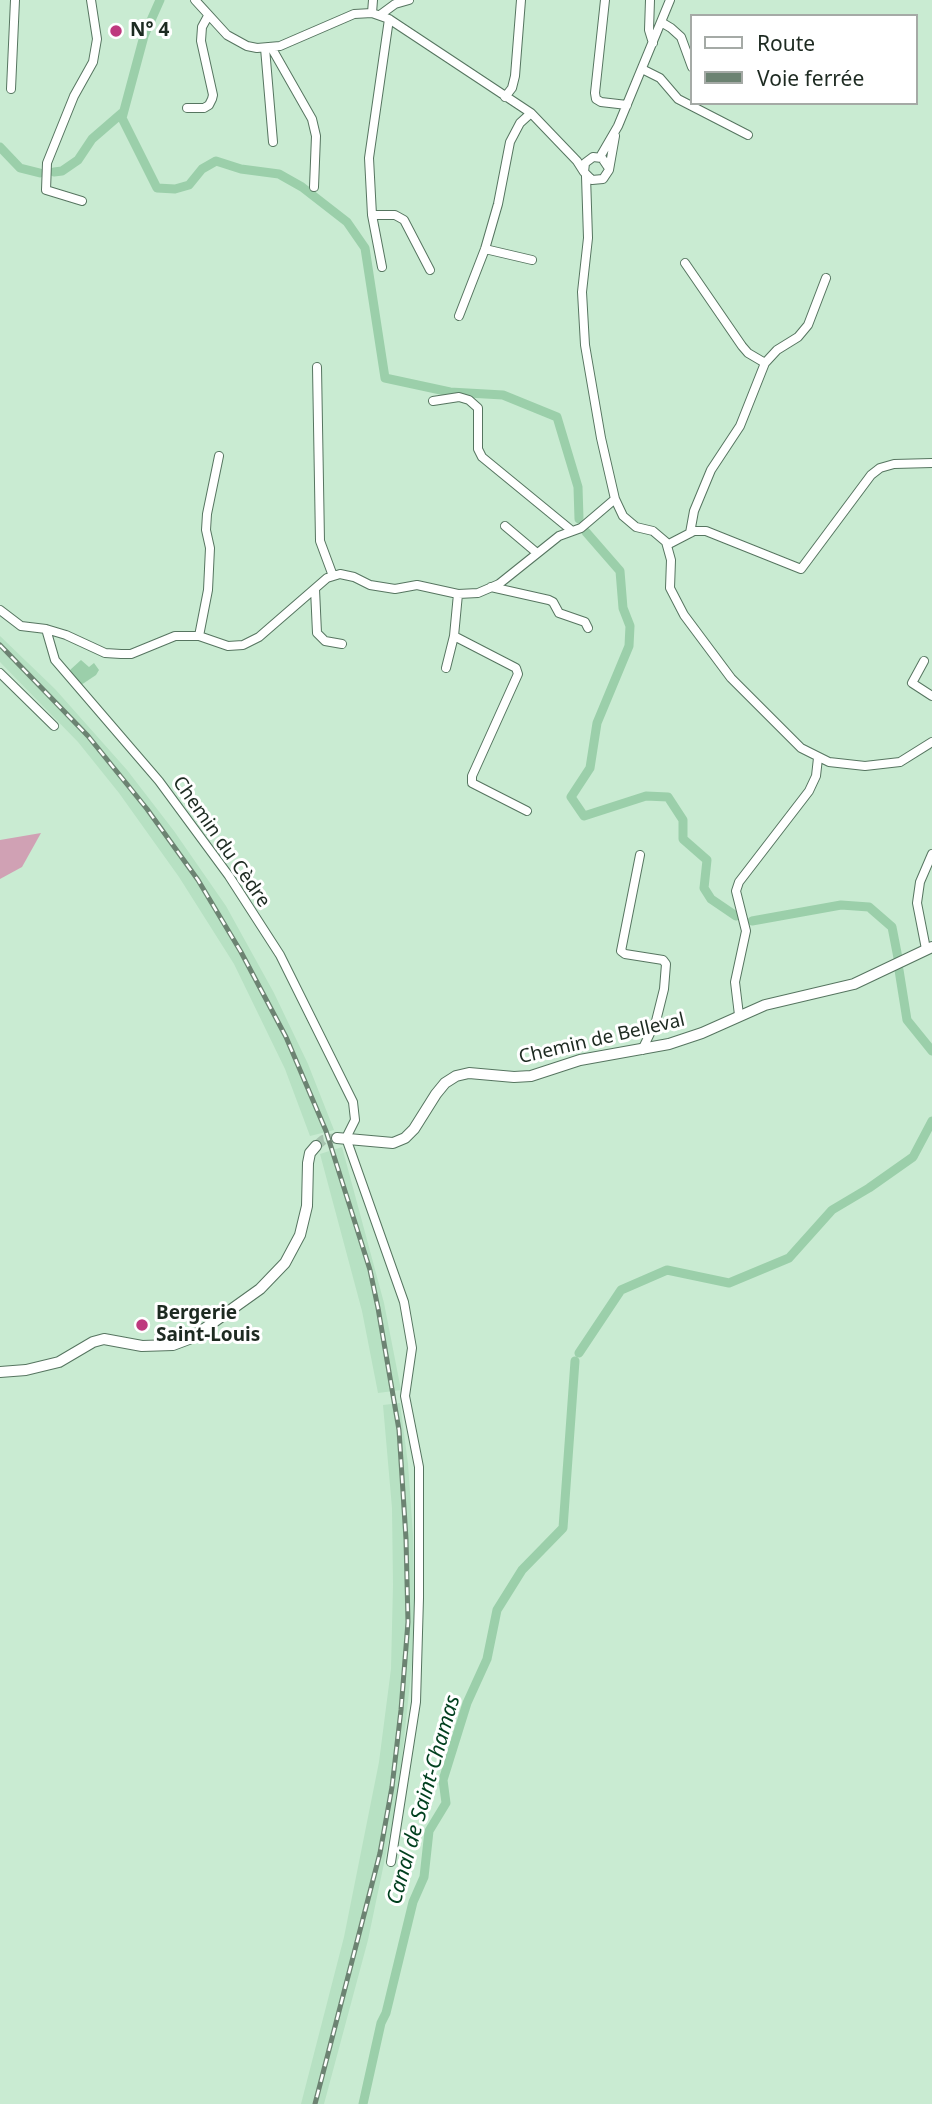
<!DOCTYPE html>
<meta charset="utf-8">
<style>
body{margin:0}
#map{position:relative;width:932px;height:2104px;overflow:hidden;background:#c9ebd2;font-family:"Noto Sans",sans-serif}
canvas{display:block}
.legend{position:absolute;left:690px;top:14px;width:228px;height:91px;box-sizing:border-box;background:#fff;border:2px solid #a5aaa6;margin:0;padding:9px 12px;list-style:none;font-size:21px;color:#1d2a21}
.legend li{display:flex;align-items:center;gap:14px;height:35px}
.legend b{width:35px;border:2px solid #a5aaa6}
</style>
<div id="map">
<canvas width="932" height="2104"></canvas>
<ul class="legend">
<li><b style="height:9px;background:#fff"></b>Route</li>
<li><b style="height:9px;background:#6c8372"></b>Voie ferrée</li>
</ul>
</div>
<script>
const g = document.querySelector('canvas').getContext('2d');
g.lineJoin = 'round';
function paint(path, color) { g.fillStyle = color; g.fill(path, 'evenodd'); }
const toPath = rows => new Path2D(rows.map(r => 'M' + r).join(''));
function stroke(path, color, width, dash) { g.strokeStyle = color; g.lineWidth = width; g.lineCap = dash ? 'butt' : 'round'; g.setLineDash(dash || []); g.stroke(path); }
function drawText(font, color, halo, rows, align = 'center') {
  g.font = font + ' "Noto Sans",sans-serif'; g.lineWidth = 6; g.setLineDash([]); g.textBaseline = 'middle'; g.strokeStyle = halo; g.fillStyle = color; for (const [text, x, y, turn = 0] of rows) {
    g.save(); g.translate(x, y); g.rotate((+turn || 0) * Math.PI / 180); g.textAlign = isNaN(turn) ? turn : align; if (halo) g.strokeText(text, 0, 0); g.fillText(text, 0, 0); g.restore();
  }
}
paint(toPath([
 [0,636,55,689,127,770,174,831,226,906,274,993,308,1064,334,1130,310,1136,285,1069,234,964,179,877,119,793,78,742,0,662],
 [342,1147,384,1303,401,1390,378,1393,362,1311,320,1154],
 [400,1403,408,1464,413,1535,414,1599,412,1664,398,1796,368,1940,324,2104,301,2104,344,1937,379,1762,391,1669,393,1585,392,1508,383,1405]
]), '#b7e1c3');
paint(toPath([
 [41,833,22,867,0,879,0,840]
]), '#d0a1b4');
paint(toPath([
 [81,660,89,667,94,663,99,670,96,675,81,685,70,670]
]), '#9bcfaa');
stroke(toPath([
 [160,0,144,36,122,118,157,188,175,189,189,185,202,169,216,161,241,169,279,174,302,187,347,222,365,248,385,378,450,392,503,395,557,417,578,487,579,519],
 [0,147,20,168,40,173],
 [54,172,62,171,78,160,92,139,122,113],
 [586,532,620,571,623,608,630,626,629,646,597,723,590,768,571,797,584,816,646,796,668,797,683,820,683,839,707,860,704,888,711,899,736,916],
 [752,921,841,905,869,907,892,927,898,958],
 [899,970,907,1020,932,1051],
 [579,1353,621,1290,667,1270,729,1283,789,1258,832,1210,869,1188,913,1157,932,1121],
 [363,2104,381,2023,386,2013,413,1902,424,1877,429,1831,446,1803,443,1780,467,1703,487,1659,497,1610,522,1570,563,1528,575,1361]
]), '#9bcfaa', 9);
stroke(toPath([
 [316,1146,323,1140,337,1138]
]), '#a7c4af', 10, [10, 5]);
const street = toPath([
 [195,0,227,35,247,46,257,48,280,46,354,14,372,13,389,19,531,113,577,161,584,172],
 [605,0,595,93,596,99,601,102,627,105],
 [650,0,649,30,653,43],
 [372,13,373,0],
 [380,15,395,4,409,0],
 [661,22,671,28,681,37,692,67],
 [271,47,312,119,316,136,314,187],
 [265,48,273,142],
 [642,69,660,78,678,99,748,135],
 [11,89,15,0],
 [505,97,512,88,515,76,521,0],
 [187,108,204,108,209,105,212,99,213,95,201,41,202,27,208,16],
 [600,157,618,126,670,0],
 [608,167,602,158,593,157,585,163,584,172,592,180,603,179,609,170,615,136],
 [586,176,588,238,582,292,585,345,601,438,615,499,623,516,636,527,653,531,666,542,671,560,670,588,684,615,731,678,801,748,829,762,865,766,900,762,932,742],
 [82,201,46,190,47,163,74,96,93,62,97,39,91,0],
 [372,215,395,215,404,220,430,270],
 [485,249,532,260],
 [685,263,742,346,748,353,765,363],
 [382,267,372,215,369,158,389,19],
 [459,316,485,249,498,204,510,142,520,123,531,113],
 [317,367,320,541,333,576],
 [433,401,459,397,469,400,478,408,478,449,482,457,571,530],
 [505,526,537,553],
 [690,533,694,511,711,470,740,426,765,363,777,350,798,337,808,325,826,278],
 [667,545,694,531,706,531,801,569,871,475,880,468,894,464,932,463],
 [491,587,549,600,553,602,559,613,585,622,588,628],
 [315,589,317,633,325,641,342,644],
 [458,594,454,636,516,668,518,674,472,776,472,783,527,811],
 [0,610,21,626,46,629,55,660,159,781,229,876,280,955,353,1102,355,1120,346,1138,404,1302,412,1348,405,1396,419,1467,419,1598,416,1702,391,1862],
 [46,629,66,635,105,653,121,654,131,654,175,636,199,636,228,646,243,645,259,637,327,578,340,574,354,577,370,585,395,589,417,585,458,594,478,593,499,584,559,536,581,528,615,499],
 [199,636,208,590,210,548,206,530,207,514,219,456],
 [924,661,912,683,932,696],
 [446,668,454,636],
 [0,673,54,726],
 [640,855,621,951,625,954,663,960,666,964,664,989,656,1021,642,1050],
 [926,949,917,903,920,882,932,854],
 [739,1015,735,982,746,931,736,891,739,882,809,791,816,776,818,758]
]);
const secondary = toPath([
 [337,1138,393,1143,405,1138,414,1129,436,1094,445,1083,456,1076,469,1073,514,1077,531,1076,580,1060,669,1044,702,1033,765,1005,854,984,932,947],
 [0,1372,26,1370,59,1362,93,1342,104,1339,142,1346,173,1345,189,1339,204,1329,260,1289,285,1263,300,1235,307,1206,308,1163,310,1153,316,1146]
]);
stroke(street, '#567560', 10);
stroke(secondary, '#567560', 12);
stroke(street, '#fff', 8);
stroke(secondary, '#fff', 10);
const rail = toPath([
 [0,645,88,736,147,809,198,880,241,952,286,1037,326,1131,370,1270,378,1308,399,1430,406,1539,408,1622,401,1710,392,1787,380,1853,315,2104]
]);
stroke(rail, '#6c8372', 5);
stroke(rail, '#fff', 2.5, [8]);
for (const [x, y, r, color] of [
 [116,31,7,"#be397e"],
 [142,1325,7,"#be397e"]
]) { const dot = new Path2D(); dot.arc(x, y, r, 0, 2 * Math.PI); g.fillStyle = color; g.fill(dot); stroke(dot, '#fff', 2.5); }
drawText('bold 19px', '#1d2a21', '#fff', [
 ["N° 4",130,31],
 ["Bergerie",156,1314],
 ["Saint-Louis",156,1336]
], 'left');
drawText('19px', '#1d2a21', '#fff', [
 ["Chemin du Cèdre",221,842,55],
 ["Chemin de Belleval",602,1039,-13]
]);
drawText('italic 21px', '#003f1e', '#fff', [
 ["Canal de Saint-Chamas",424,1800,-74]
]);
</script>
